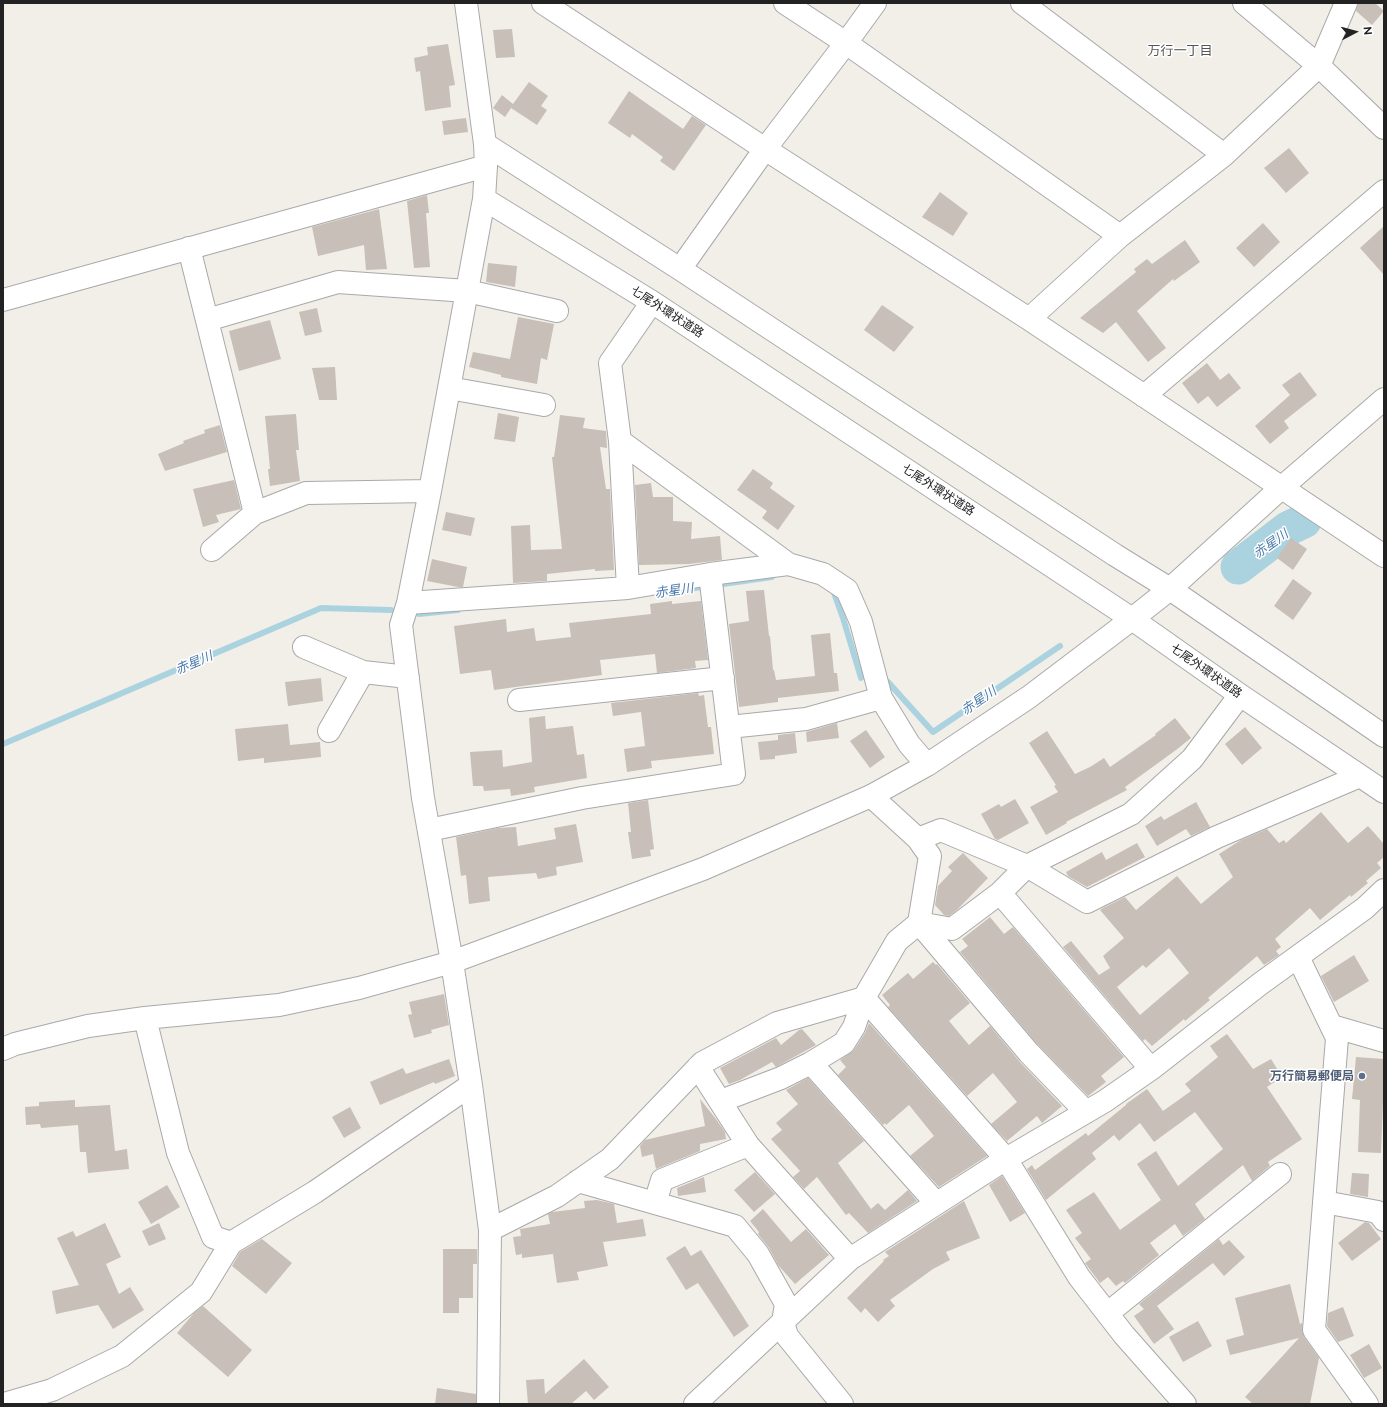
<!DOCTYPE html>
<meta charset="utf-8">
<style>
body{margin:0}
#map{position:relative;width:1387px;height:1407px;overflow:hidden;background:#f2efe9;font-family:Raleway,sans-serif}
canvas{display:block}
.frame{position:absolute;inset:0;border:4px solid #222;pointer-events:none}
.north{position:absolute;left:1335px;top:12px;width:40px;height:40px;-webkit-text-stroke:3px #fff;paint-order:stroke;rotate:84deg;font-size:11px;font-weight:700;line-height:16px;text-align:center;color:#222}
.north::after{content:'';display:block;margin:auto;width:14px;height:18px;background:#222;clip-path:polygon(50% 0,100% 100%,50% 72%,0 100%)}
</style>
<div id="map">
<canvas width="1387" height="1407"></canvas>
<div class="frame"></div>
<div class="north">N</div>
</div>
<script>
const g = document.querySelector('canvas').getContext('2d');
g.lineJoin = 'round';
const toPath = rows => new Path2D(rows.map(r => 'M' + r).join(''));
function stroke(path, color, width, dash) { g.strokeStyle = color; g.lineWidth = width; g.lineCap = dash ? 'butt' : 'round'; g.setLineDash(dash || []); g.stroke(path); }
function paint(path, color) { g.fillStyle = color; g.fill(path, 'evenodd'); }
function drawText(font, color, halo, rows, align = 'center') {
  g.font = font + ' Raleway,"Noto Sans JP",sans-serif'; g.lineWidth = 3; g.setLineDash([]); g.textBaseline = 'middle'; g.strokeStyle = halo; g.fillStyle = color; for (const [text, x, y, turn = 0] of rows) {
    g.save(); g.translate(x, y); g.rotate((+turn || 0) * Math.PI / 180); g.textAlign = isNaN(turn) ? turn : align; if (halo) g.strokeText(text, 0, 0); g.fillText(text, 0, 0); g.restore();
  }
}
stroke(toPath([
 [688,589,772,577],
 [831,589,833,590,843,618,861,678],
 [419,614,458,610],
 [888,682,933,732,1060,646],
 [3,744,321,608,391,610]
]), '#aad3df', 6);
stroke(toPath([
 [1238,567,1289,528,1304,521]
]), '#aad3df', 35);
paint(toPath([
 [1358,3,1375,3,1384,11,1372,25,1356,11],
 [512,29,515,57,496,58,493,30],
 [448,44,455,85,449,86,451,107,425,111,420,71,416,72,414,58,428,55,427,47],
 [529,82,548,96,541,106,547,110,537,125,511,108,505,117,493,108,502,95,513,104],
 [629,91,683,129,692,116,706,125,674,171,660,161,663,157,632,134,630,138,608,123],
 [466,118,468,132,444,135,442,121],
 [1289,148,1309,173,1286,193,1264,168],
 [940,192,968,213,953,236,922,217],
 [427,195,429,213,426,213,430,267,414,268,407,201],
 [379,209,387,269,366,270,364,245,318,256,312,227],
 [1263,223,1280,242,1254,267,1236,248],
 [1384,226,1384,275,1360,248],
 [1185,240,1200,262,1174,281,1173,279,1137,311,1166,348,1148,362,1116,322,1103,333,1080,318,1136,272,1134,269,1147,259,1152,264],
 [488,263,517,266,515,287,486,282],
 [882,305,914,327,894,352,864,330],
 [317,308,322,332,305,336,299,312],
 [518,317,554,324,547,360,541,358,537,384,501,377,501,375,469,367,473,352,510,359],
 [270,320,281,359,239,371,229,331],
 [1207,363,1220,380,1229,373,1241,388,1217,407,1208,396,1198,404,1182,383],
 [335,367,337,400,319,400,312,368],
 [1300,372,1317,395,1284,421,1289,428,1270,444,1255,426,1290,395,1282,385],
 [498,413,519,417,515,442,494,439],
 [296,414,299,450,296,450,300,481,270,486,268,469,270,469,265,416],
 [560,415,585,418,583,428,606,431,607,448,600,447,606,489,610,489,614,570,595,571,595,569,547,574,547,581,513,583,511,526,530,525,531,550,562,549,552,457,554,457],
 [220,425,227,452,165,471,158,454,184,443,183,441,205,433,204,430],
 [753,469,773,483,770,488,795,506,778,530,762,518,767,511,737,490],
 [234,480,241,509,216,515,219,522,203,527,193,489],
 [651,483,653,497,673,497,673,521,692,522,691,539,720,536,722,560,689,564,639,565,635,485],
 [446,512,475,518,471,536,442,530],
 [1291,538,1307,549,1293,570,1277,558],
 [432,559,467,567,463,587,458,587,427,581],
 [1293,579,1312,593,1293,620,1274,606],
 [764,590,769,636,770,636,773,670,774,670,776,680,815,676,811,635,830,633,834,673,837,673,839,691,778,698,778,702,739,707,729,624,749,621,746,591],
 [672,601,672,604,701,601,708,660,695,661,696,668,657,673,655,654,600,660,602,675,494,690,491,670,460,674,454,626,506,619,507,632,534,628,536,641,571,637,569,623,651,614,650,604],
 [321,678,323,701,288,706,285,682],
 [698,693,699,696,704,695,708,727,711,727,714,754,651,761,652,768,627,772,624,749,645,746,641,712,613,716,611,703],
 [545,716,546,729,573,726,577,755,584,754,587,778,534,787,535,792,511,796,510,789,484,791,483,786,473,786,470,752,502,750,503,767,532,762,529,718],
 [1175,718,1191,738,1176,750,1125,787,1127,790,1066,822,1067,823,1046,835,1030,807,1058,792,1054,786,1056,785,1029,743,1047,731,1075,774,1090,767,1104,758,1110,767,1156,735,1155,734],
 [837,723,839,738,807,742,806,732],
 [288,724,290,745,320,742,321,757,264,763,264,758,238,761,235,729],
 [1245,727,1262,748,1242,765,1225,744],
 [866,730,885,757,870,768,850,741],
 [795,733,797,753,775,756,775,759,760,760,758,742,778,740,778,735],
 [1015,799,1029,823,998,840,995,839,981,814,999,804,1001,807],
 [648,800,654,849,650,850,651,856,632,859,628,832,631,832,628,803],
 [1196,802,1210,827,1191,836,1186,829,1157,846,1145,826,1161,816,1164,820],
 [1321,812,1348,843,1368,826,1384,844,1384,857,1377,863,1381,868,1366,881,1368,883,1351,897,1350,895,1320,920,1310,908,1275,939,1281,947,1276,951,1279,955,1264,965,1257,956,1208,998,1210,1000,1185,1021,1184,1019,1152,1046,1145,1039,1143,1041,1063,947,1071,941,1099,975,1110,968,1103,956,1124,938,1100,910,1103,908,1125,897,1136,910,1177,876,1201,904,1233,877,1219,854,1241,840,1267,829,1279,843,1284,840,1286,843],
 [1169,948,1189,973,1140,1015,1117,987,1143,965,1146,968],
 [576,824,583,862,556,867,557,875,538,879,536,873,488,877,490,901,469,904,466,875,461,876,456,837,498,828,516,827,518,846,556,839,554,828],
 [1137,843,1145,857,1087,887,1068,876,1066,872,1102,852,1106,860],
 [963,853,988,878,957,910,949,916,944,915,935,905,938,886,952,871,948,867],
 [990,917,1004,934,1013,927,1124,1057,1101,1076,1106,1082,1088,1096,1038,1045,960,952,968,946,962,939],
 [1354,955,1369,981,1334,1002,1321,976],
 [933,962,936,965,937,964,970,1003,949,1021,969,1045,990,1026,1020,1062,1062,1106,1042,1123,1037,1116,1007,1141,991,1124,1017,1102,993,1073,967,1096,888,1007,890,1005,882,995,908,973,913,979],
 [444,994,449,1025,431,1030,432,1033,414,1038,408,1015,412,1014,409,1002],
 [869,1023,987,1156,939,1187,910,1156,934,1136,909,1105,886,1125,885,1123,883,1125,838,1075,846,1067,840,1060,854,1050,865,1033],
 [802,1029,816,1045,776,1067,772,1062,740,1080,729,1084,720,1068,776,1038,781,1045,799,1030],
 [1227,1034,1253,1069,1271,1059,1282,1077,1267,1087,1302,1139,1268,1162,1270,1166,1252,1181,1243,1165,1195,1204,1205,1219,1183,1236,1175,1224,1150,1243,1159,1255,1125,1283,1123,1281,1116,1286,1108,1277,1100,1283,1085,1263,1091,1259,1075,1238,1082,1233,1066,1210,1094,1192,1120,1230,1161,1200,1137,1164,1156,1151,1178,1186,1223,1149,1195,1112,1154,1142,1140,1123,1119,1141,1114,1135,1092,1153,1096,1159,1046,1200,1027,1169,1032,1165,1035,1170,1086,1133,1088,1136,1126,1105,1126,1104,1147,1089,1163,1111,1191,1091,1185,1084,1218,1057,1210,1046],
 [1356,1057,1384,1059,1384,1103,1383,1102,1381,1153,1358,1152,1360,1100,1352,1099],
 [449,1059,455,1076,435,1084,434,1082,380,1105,370,1082,403,1068,406,1074],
 [808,1078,864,1141,838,1163,871,1209,878,1203,885,1210,908,1190,917,1201,868,1233,849,1213,846,1215,817,1177,804,1189,793,1177,800,1171,771,1139,782,1130,776,1123,798,1104,786,1090],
 [700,1099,716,1119,725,1132,726,1139,700,1144,700,1151,656,1169,653,1154,642,1157,640,1146,645,1140,705,1126],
 [75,1100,75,1107,110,1105,115,1151,127,1149,129,1169,88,1173,86,1152,80,1152,78,1125,41,1128,40,1124,26,1125,25,1107,39,1106,39,1102],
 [350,1107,361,1128,344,1138,332,1117],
 [755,1172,775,1194,754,1212,734,1190],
 [1352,1173,1369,1174,1368,1197,1350,1194],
 [1002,1176,1025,1213,1010,1222,989,1185],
 [704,1177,706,1192,678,1196,677,1188],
 [167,1185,180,1207,151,1224,138,1202],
 [597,1200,614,1204,617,1223,643,1219,646,1236,603,1242,608,1266,577,1272,579,1280,557,1283,553,1254,522,1258,522,1254,516,1255,513,1237,521,1236,520,1229,550,1224,548,1214,552,1212,585,1208,584,1201],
 [964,1201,980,1238,946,1252,950,1260,933,1269,890,1300,895,1306,878,1322,865,1308,861,1313,847,1298,884,1261,883,1260,889,1256,885,1252],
 [763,1209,791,1242,806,1229,829,1255,795,1284,778,1265,769,1248,758,1234,759,1232,750,1221],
 [1365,1222,1369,1223,1381,1239,1352,1261,1338,1243],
 [105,1223,121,1257,106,1264,119,1294,130,1287,144,1310,113,1329,98,1305,56,1314,52,1291,79,1285,57,1238,73,1231,76,1237],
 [159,1223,166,1239,149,1246,142,1231],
 [262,1239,292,1263,266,1294,232,1266,240,1252],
 [1219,1239,1223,1245,1229,1240,1245,1257,1224,1276,1213,1263,1157,1306,1174,1329,1154,1344,1134,1316,1144,1309,1139,1304],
 [685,1246,691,1256,701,1250,749,1326,734,1337,698,1283,686,1290,666,1258],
 [443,1249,477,1249,477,1264,473,1264,473,1298,459,1298,459,1313,443,1313],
 [1290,1284,1300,1324,1302,1323,1302,1330,1304,1337,1319,1358,1310,1404,1253,1404,1245,1397,1299,1338,1230,1355,1226,1340,1244,1335,1235,1298],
 [203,1306,252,1350,228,1377,177,1333,194,1313],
 [1343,1307,1354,1336,1338,1342,1327,1326,1328,1313],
 [1198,1321,1212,1346,1183,1362,1169,1337],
 [1369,1344,1382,1368,1364,1378,1350,1355],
 [584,1359,609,1387,594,1400,586,1391,571,1404,528,1404,526,1380,544,1379,545,1394],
 [437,1388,476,1394,476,1404,435,1404]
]), '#c7bfb8');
const minor = toPath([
 [466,3,485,144,486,166,484,199,430,491,408,603,401,625,423,798,452,962,471,1085,490,1230,488,1404],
 [543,3,765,149,1029,319,1384,556],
 [785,3,846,43,1120,236],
 [1022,3,1224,155],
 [1244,3,1319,66,1384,128],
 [485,144,680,269,1115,555,1170,589,1384,736],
 [484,199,652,302,1132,619,1240,695,1384,792],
 [189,248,255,513],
 [680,269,765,149,846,43,875,3],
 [3,300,486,166],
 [652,302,610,363,620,441,788,564],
 [1029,319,1120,236,1224,155,1319,66,1346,3],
 [207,320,338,282,467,291,557,311],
 [449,388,544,405],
 [1144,396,1384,191],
 [620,441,628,588],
 [212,550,255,513,306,493,430,491],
 [408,603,628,588,710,574,788,564,823,574,847,590,861,622,881,698,909,744,927,765],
 [304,647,363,672],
 [519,700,723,678],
 [729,727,806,719,881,698],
 [329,731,363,672,408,677],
 [429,830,582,798,734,774,710,574],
 [918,839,941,830,1027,866,1131,814,1192,759,1240,695],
 [1000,893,1151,1069],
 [919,923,952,929,1000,893,1027,866,1087,902,1217,837,1360,776],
 [919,923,1029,1053,1086,1112],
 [1298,957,1337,1038,1314,1330,1367,1404],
 [145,1018,178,1153,213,1237,231,1243,315,1192,471,1085],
 [1332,1026,1384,1041],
 [3,1049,15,1044,88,1026,145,1018,279,1005,359,988,452,962,703,869,871,796,927,765,1029,697,1132,619,1170,589,1281,488,1384,399],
 [811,1063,936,1203],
 [698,1067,748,1145,850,1259],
 [721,1101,781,1078,811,1063,844,1043,854,1027,864,998,1006,1159,1079,1277,1124,1335,1185,1404],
 [578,1181,735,1226,758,1254,786,1304,783,1322,787,1336,842,1404],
 [1324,1202,1378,1212,1384,1220],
 [655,1203,662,1180,748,1145],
 [490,1230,557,1196,610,1159,702,1063,777,1023,864,998,897,941,919,923,930,856,918,839,871,796],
 [1108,1313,1280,1174],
 [4,1404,52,1390,122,1356,201,1292,231,1243],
 [695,1404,850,1259,1006,1159,1105,1101,1151,1069,1260,984,1365,908,1384,890]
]);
stroke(minor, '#a9a9a9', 24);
stroke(minor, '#fff', 22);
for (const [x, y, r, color] of [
 [1362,1076,4,"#5c6f8a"]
]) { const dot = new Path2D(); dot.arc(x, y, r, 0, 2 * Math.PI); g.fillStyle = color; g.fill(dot); stroke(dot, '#fff', 1.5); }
drawText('12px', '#222', '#fff', [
 ["七尾外環状道路",667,312,33],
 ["七尾外環状道路",938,490,33],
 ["七尾外環状道路",1206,671,35]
]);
drawText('bold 12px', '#4e5e75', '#fff', [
 ["万行簡易郵便局",1354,1076]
], 'right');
drawText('13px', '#555', '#fff', [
 ["万行一丁目",1180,51]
]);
drawText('italic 13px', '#4a7aab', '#fff', [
 ["赤星川",1271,544,-35],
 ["赤星川",674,591,-8],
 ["赤星川",194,663,-23],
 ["赤星川",979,701,-34]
]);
</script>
